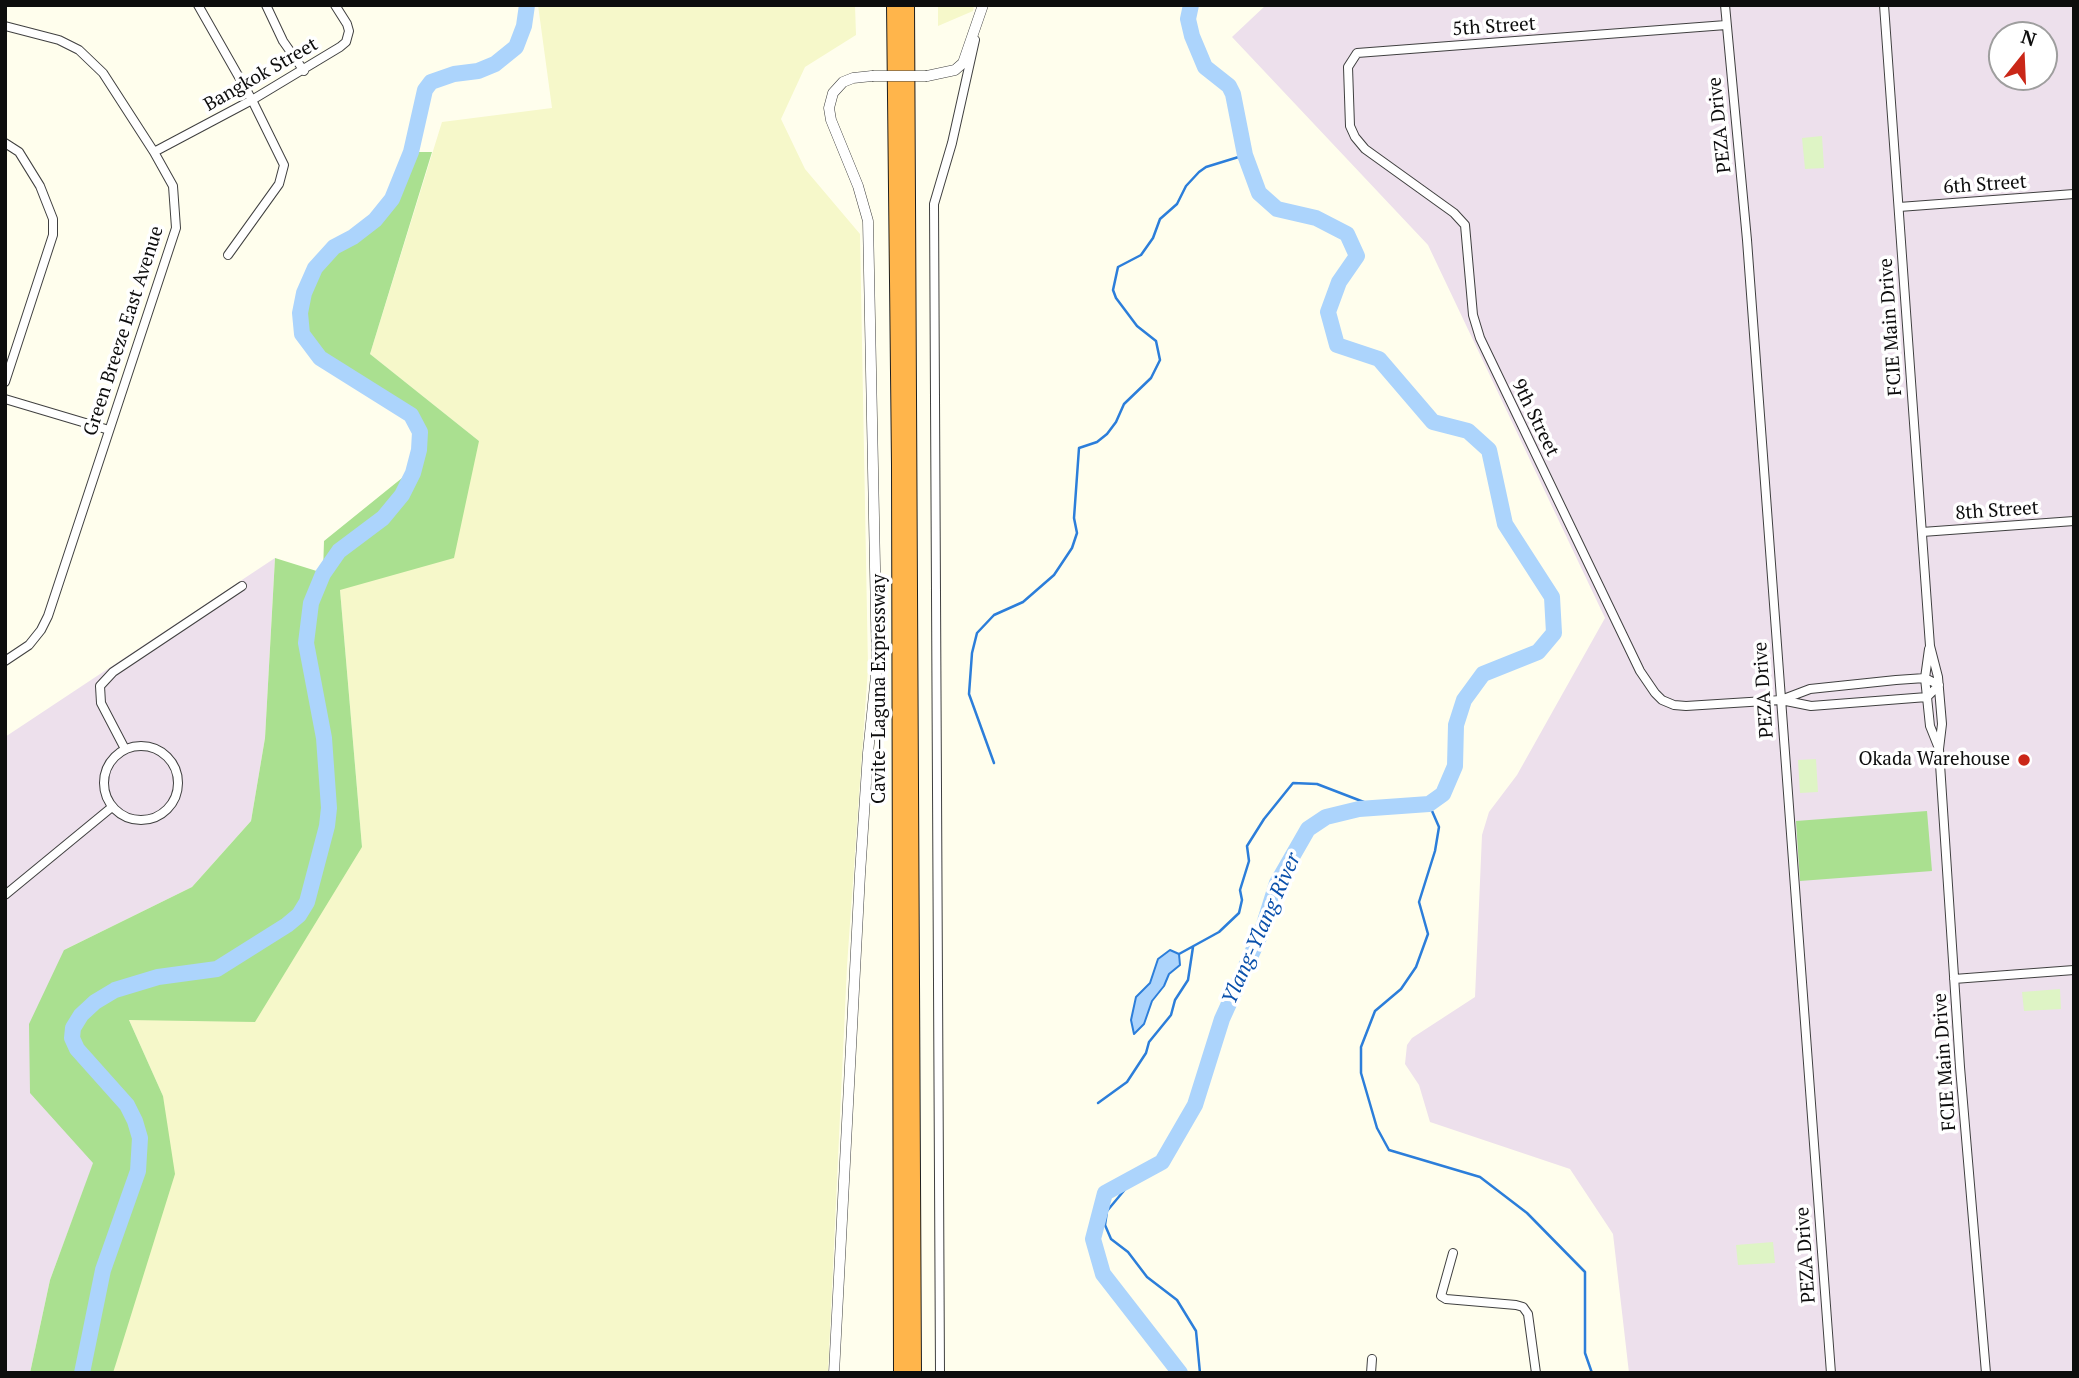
<!DOCTYPE html>
<meta charset="utf-8">
<style>
body{margin:0}
#map{position:relative;width:2079px;height:1378px;overflow:hidden;background:#fffeed;font-family:"PT Serif",serif}
canvas{display:block}
.frame{position:absolute;inset:0;border:7px solid #0d0d0d;pointer-events:none}
.north{position:absolute;left:1988px;top:21px;width:70px;height:70px;box-sizing:border-box;background:#fff;border:2px solid #9e9e9e;border-radius:50%;rotate:18deg;font-size:19px;font-weight:700;line-height:28px;text-align:center;color:#0d0d0d}
.north::after{content:'';display:block;margin:auto;width:24px;height:32px;background:#ca2718;clip-path:polygon(50% 0,100% 100%,50% 72%,0 100%)}
</style>
<div id="map">
<canvas width="2079" height="1378"></canvas>
<div class="frame"></div>
<div class="north">N</div>
</div>
<script>
const g = document.querySelector('canvas').getContext('2d');
g.lineJoin = 'round';
function paint(path, color) { g.fillStyle = color; g.fill(path, 'evenodd'); }
const toPath = rows => new Path2D(rows.map(r => 'M' + r).join(''));
function stroke(path, color, width, dash) { g.strokeStyle = color; g.lineWidth = width; g.lineCap = dash ? 'butt' : 'round'; g.setLineDash(dash || []); g.stroke(path); }
function drawText(font, color, halo, rows, align = 'center') {
  g.font = font + ' "PT Serif",serif'; g.lineWidth = 7; g.setLineDash([]); g.textBaseline = 'middle'; g.strokeStyle = halo; g.fillStyle = color; for (const [text, x, y, turn = 0] of rows) {
    g.save(); g.translate(x, y); g.rotate((+turn || 0) * Math.PI / 180); g.textAlign = isNaN(turn) ? turn : align; if (halo) g.strokeText(text, 0, 0); g.fillText(text, 0, 0); g.restore();
  }
}
paint(toPath([
 [1266,5,2074,5,2074,1373,1629,1373,1613,1234,1570,1169,1430,1122,1419,1085,1405,1064,1407,1045,1412,1038,1475,997,1482,835,1489,812,1517,775,1605,618,1428,245,1232,37],
 [2002,35,2044,35,2044,77,2002,77],
 [275,558,265,738,251,821,192,887,64,950,97,1154,50,1280,30,1373,5,1373,5,737]
]), '#ede0ec');
paint(toPath([
 [538,5,855,5,856,35,805,67,781,119,805,169,860,234,868,668,847,966,828,1373,113,1373,121,1342,163,1096,129,1020,362,847,340,590,479,441,370,354,442,122,552,108],
 [938,5,974,5,973,11,938,26]
]), '#f6f8ca');
paint(toPath([
 [411,152,432,152,370,354,479,441,454,558,340,590,362,847,255,1022,129,1020,163,1096,175,1174,113,1373,30,1373,50,1280,93,1163,30,1093,29,1024,64,950,192,887,251,821,265,738,275,558,323,573,324,541,402,478,419,450,420,432,411,415,370,390,336,375,302,334,300,313,304,293,315,268,334,247,353,237,375,220,392,199],
 [1927,811,1932,871,1800,881,1796,821]
]), '#aae090');
paint(toPath([
 [1822,136,1824,168,1805,169,1802,138],
 [1816,759,1818,792,1800,793,1798,760],
 [2060,989,2061,1009,2024,1011,2022,992],
 [1773,1242,1775,1263,1738,1265,1736,1245]
]), '#def4c5');
const water = toPath([
 [1170,950,1179,954,1180,965,1169,974,1164,986,1152,1001,1144,1024,1134,1034,1131,1020,1136,997,1150,983,1158,959,1170,950]
]);
paint(water, '#acd4fc');
stroke(water, '#2c7eda', 2);
stroke(toPath([
 [994,763,969,694,972,653,977,633,994,615,1023,602,1054,575,1072,548,1077,533,1074,518,1079,448,1097,442,1107,434,1116,422,1124,404,1151,378,1160,360,1156,341,1137,326,1116,298,1113,290,1118,267,1141,255,1153,238,1160,219,1177,204,1186,186,1199,172,1206,167,1245,155],
 [1429,804,1439,827,1435,851,1419,902,1428,934,1416,967,1401,989,1375,1011,1361,1047,1361,1073,1377,1128,1389,1150,1480,1177,1527,1213,1585,1272,1585,1353,1592,1373],
 [1179,954,1219,932,1239,913,1242,900,1240,890,1249,861,1247,846,1264,819,1293,783,1317,784,1369,804,1397,807],
 [1098,1103,1127,1082,1146,1053,1149,1042,1171,1015,1175,1000,1188,980,1193,947],
 [1137,1175,1107,1211,1105,1225,1111,1239,1128,1252,1147,1277,1177,1300,1196,1331,1200,1373]
]), '#2c7eda', 2.5);
stroke(toPath([
 [82,1373,103,1270,138,1171,140,1138,135,1121,127,1105,77,1049,72,1038,73,1028,81,1015,95,1002,115,990,158,977,217,969,287,925,299,915,307,902,327,826,329,808,324,738,306,643,311,603,323,574,339,551,383,518,402,495,413,473,419,450,420,432,411,415,320,358,302,334,300,313,304,293,315,268,334,247,353,237,375,220,392,199,411,152,425,90,431,82,454,74,478,71,495,64,516,47,524,26,527,5],
 [1180,1373,1103,1274,1093,1239,1105,1193,1162,1162,1195,1105,1222,1019,1262,931,1277,883,1308,829,1326,817,1359,809,1429,804,1443,794,1455,766,1456,725,1464,700,1483,674,1538,652,1554,633,1552,597,1505,524,1489,450,1468,431,1433,422,1379,359,1337,345,1328,312,1339,282,1357,256,1347,234,1316,218,1277,209,1259,193,1245,155,1233,94,1229,86,1205,67,1192,36,1188,19,1191,5]
]), '#acd4fc', 16);
const minor = toPath([
 [198,5,252,100,284,165,279,184,228,255],
 [266,5,283,41,304,71],
 [1725,5,1747,240,1831,1373],
 [1884,5,1930,646,1938,677,1942,724,1939,749,1960,1067,1986,1373],
 [1726,25,1357,53,1348,67,1350,126,1355,137,1365,149,1454,213,1465,225,1473,315,1480,338,1640,671,1655,693,1662,700,1674,705,1686,706,1781,700,1811,706,1927,697,1939,685],
 [5,26,59,40,79,50,103,73,154,152,173,186,176,228,48,616,41,630,29,645,5,661],
 [5,143,19,152,40,186,53,219,53,235,5,382],
 [154,152,252,100,340,47,346,42,349,31,347,24,335,5],
 [1899,207,2074,194],
 [5,399,109,430],
 [1922,532,2074,521],
 [1929,649,1925,678,1930,726,1938,746],
 [1781,700,1810,689,1896,680,1925,678,1939,685],
 '104 783a37 37 0 1 1 74 0a37 37 0 1 1-74 0Z',
 [125,749,101,703,100,686,113,672,242,586],
 [5,895,112,807],
 [1954,979,2074,970],
 [1453,1253,1441,1296,1446,1299,1516,1305,1523,1307,1528,1314,1536,1373],
 [940,1373,934,204,952,143,975,40],
 [1371,1373,1372,1359]
]);
const tertiary = toPath([
 [927,76,955,70,963,63,983,5],
 [834,1373,860,874,868,753,877,666,868,221,858,186,831,120,829,108,833,93,843,82,853,78,872,76]
]);
const motorway = toPath([
 [894,5,899,465,901,1373],
 [907,5,914,1373]
]);
stroke(minor, '#404040', 10);
stroke(tertiary, '#404040', 11);
stroke(motorway, '#1e1e1e', 16);
stroke(minor, '#fff', 8);
stroke(tertiary, '#fff', 10);
stroke(motorway, '#ffb54b', 14);
const tertiaryBridge = toPath([
 [872,76,927,76]
]);
stroke(tertiaryBridge, '#404040', 11, []);
stroke(tertiaryBridge, '#fff', 10);
for (const [x, y, r, color] of [
 [2024,760,7,"#ca2718"]
]) { const dot = new Path2D(); dot.arc(x, y, r, 0, 2 * Math.PI); g.fillStyle = color; g.fill(dot); stroke(dot, '#fff', 2.5); }
drawText('19px', '#0d0d0d', '#fff', [
 ["5th Street",1494,27,-4],
 ["Bangkok Street",261,75,-30],
 ["PEZA Drive",1720,125,-96],
 ["6th Street",1985,185,-4],
 ["FCIE Main Drive",1891,327,-94],
 ["Green Breeze East Avenue",124,331,-72],
 ["9th Street",1535,418,64],
 ["8th Street",1997,511,-4],
 ["Cavite–Laguna Expressway",880,689,-90],
 ["PEZA Drive",1764,690,-94],
 ["FCIE Main Drive",1945,1062,-94],
 ["PEZA Drive",1806,1255,-94]
]);
drawText('19px', '#0d0d0d', '#fff', [
 ["Okada Warehouse",2010,760]
], 'right');
drawText('italic 21px', '#0a50ab', '#fff', [
 ["Ylang-Ylang River",1262,929,-66]
]);
</script>
